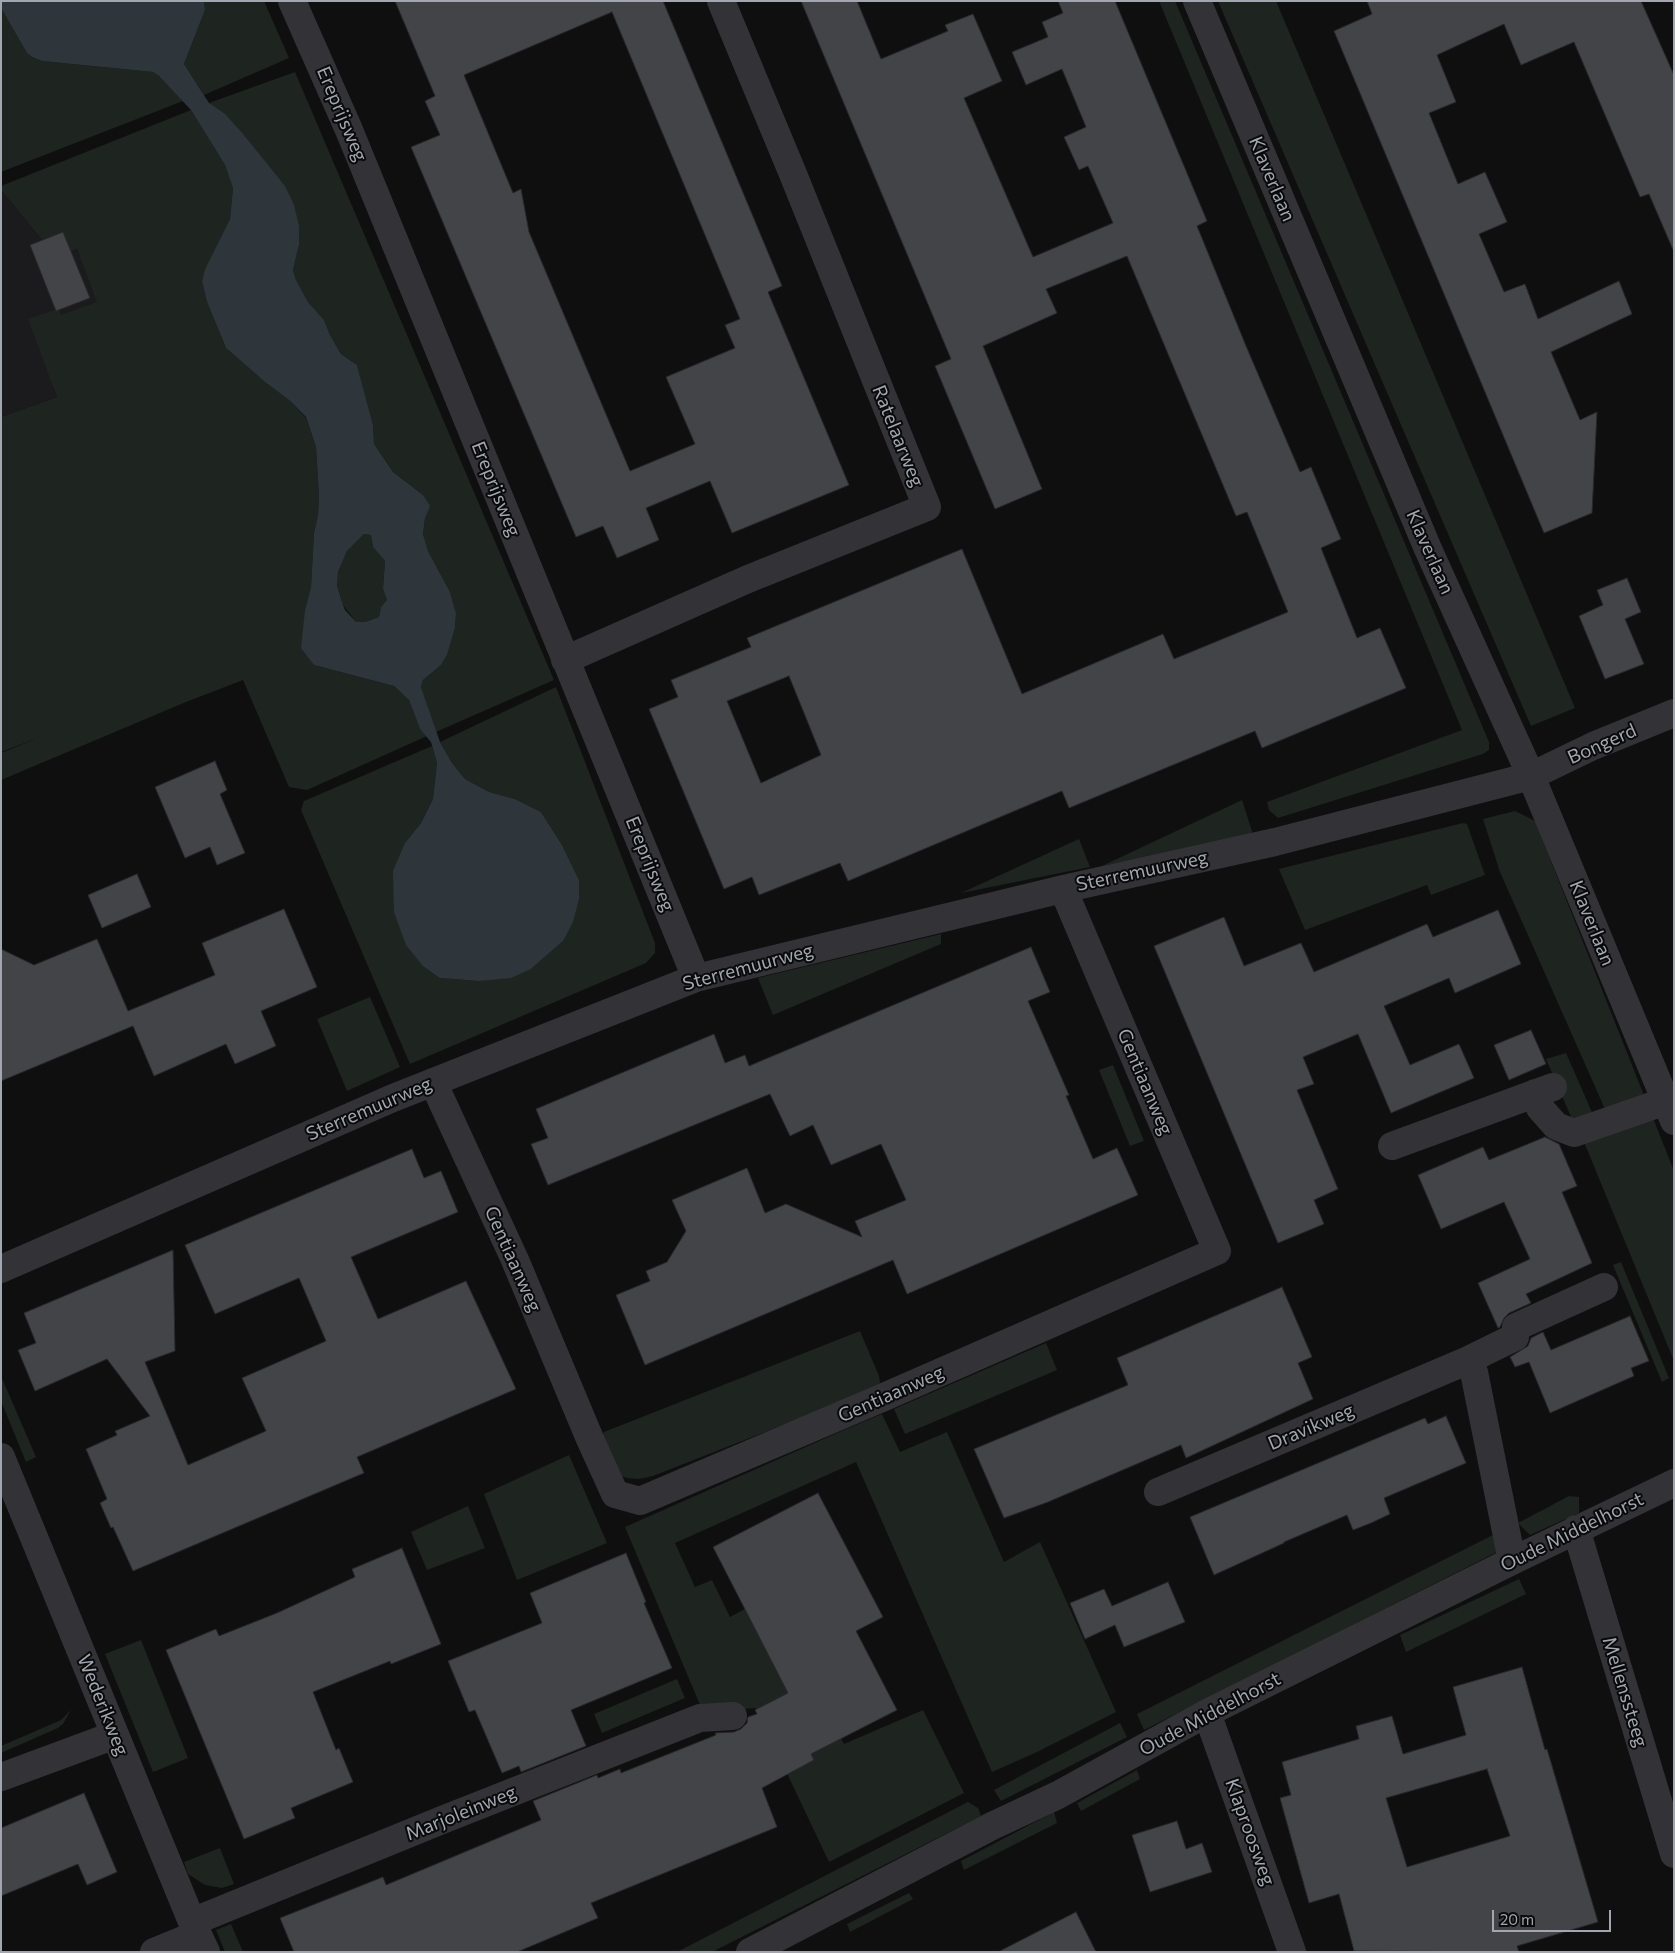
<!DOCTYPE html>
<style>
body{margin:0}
#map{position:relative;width:1675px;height:1953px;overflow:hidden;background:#0f0f10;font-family:Commissioner,sans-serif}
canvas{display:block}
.frame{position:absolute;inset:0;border:2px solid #a1a6b0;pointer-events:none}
.scale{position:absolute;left:1492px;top:1910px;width:119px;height:22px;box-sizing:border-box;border:2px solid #a1a6b0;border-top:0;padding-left:6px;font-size:15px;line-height:18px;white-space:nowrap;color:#a1a6b0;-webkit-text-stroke:4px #0a0a0b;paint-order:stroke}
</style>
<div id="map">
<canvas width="1675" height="1953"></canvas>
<div class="frame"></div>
<div class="scale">20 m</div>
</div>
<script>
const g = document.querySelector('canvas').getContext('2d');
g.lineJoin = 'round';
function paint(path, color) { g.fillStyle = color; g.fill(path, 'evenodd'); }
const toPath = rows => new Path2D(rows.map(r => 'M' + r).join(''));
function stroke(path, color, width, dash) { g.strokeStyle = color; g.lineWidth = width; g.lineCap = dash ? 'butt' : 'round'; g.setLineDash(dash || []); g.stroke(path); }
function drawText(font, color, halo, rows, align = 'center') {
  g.font = font + ' Commissioner,sans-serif'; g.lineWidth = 4; g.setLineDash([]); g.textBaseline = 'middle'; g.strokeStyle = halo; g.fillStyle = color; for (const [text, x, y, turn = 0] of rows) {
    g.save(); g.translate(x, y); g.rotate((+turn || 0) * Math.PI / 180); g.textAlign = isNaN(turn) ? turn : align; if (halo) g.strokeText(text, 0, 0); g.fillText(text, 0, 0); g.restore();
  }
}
paint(toPath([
 [1,190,56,257,77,249,98,302,53,387,57,397,1,417]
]), '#1b1b1d');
paint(toPath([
 [204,1,264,1,289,58,204,95,184,64,205,10],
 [1159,1,1175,1,1489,742,1489,750,1483,754,1278,818,1269,810,1267,802,1462,730],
 [1218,1,1276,1,1575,708,1531,726],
 [1,8,27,53,32,57,42,61,153,72,159,76,183,101,1,172],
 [295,72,554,680,436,732,421,687,423,680,441,665,447,655,455,628,456,613,450,592,428,551,423,534,425,518,423,495,393,472,374,444,373,425,357,365,341,354,330,335,324,320,308,302,296,280,293,270,299,245,285,186,209,103],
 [191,110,225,165,233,188,230,219,205,269,202,281,207,302,226,348,265,382,289,400,306,418,316,447,319,497,318,515,314,533,311,587,305,610,314,665,394,686,409,700,420,729,427,736,307,790,289,787,243,680,186,702,1,780,1,753,38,738,1,752,1,417,57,397,28,319,58,309,61,315,97,302,77,249,56,257,1,190,1,186],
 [364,534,371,535,373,547,385,561,383,589,387,600,381,607,379,617,365,622,356,622,343,605,337,586,338,572,347,551],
 [556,687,655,943,655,953,646,963,410,1064,301,810,304,801,432,746,437,763,433,799,421,823,405,843,440,978,479,981,531,969,563,941,579,880,562,845,541,812,515,799,489,792,465,779,452,763,440,742],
 [1242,800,1253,834,1102,866],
 [1515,811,1535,821,1674,1171,1674,1361,1582,1137,1612,1125,1500,872,1483,819],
 [1463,823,1467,824,1485,875,1431,895,1427,885,1305,930,1279,869],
 [1079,839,1090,867,961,893],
 [941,934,941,944,773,1015,758,978],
 [370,997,400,1067,347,1091,317,1019],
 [1566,1053,1595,1119,1575,1126,1546,1059],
 [1113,1065,1144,1141,1130,1146,1099,1070],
 [1621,1262,1669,1378,1662,1382,1613,1265],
 [860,1331,879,1376,880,1384,877,1388,653,1476,639,1479,627,1478,621,1476,602,1435,604,1432],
 [1046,1343,1057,1370,905,1434,894,1409],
 [1,1376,36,1457,26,1462,1,1401],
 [882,1414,900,1452,947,1432,1004,1562,1040,1542,1116,1712,1037,1752,992,1772,856,1462,675,1543,695,1587,712,1580,730,1617,758,1602,814,1689,844,1744,923,1710,964,1793,829,1862,756,1708,703,1712,625,1527,844,1430],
 [569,1455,607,1543,517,1580,484,1494],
 [1569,1496,1579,1497,1579,1513,1530,1535,1518,1523],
 [468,1506,485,1548,427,1570,411,1532],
 [1495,1534,1501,1550,1144,1730,1137,1714],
 [1519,1579,1526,1594,1406,1652,1400,1635],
 [141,1640,188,1758,153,1772,105,1654],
 [677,1679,685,1698,602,1733,594,1714],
 [71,1710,63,1724,58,1728,1,1753,1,1746,61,1720],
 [1120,1723,1127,1737,1001,1801,994,1790],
 [1137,1770,1140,1779,1081,1811,1077,1803],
 [968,1802,978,1808,981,1816,712,1952,677,1952],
 [1054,1812,1057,1823,964,1870,961,1861],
 [220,1848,234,1884,222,1888,205,1885,188,1874,184,1862],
 [909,1893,913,1899,850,1932,847,1924],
 [231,1924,243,1952,225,1952,216,1930]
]), '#1e241f');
paint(toPath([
 [1,1,204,1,205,10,184,64,209,103,225,114,243,134,285,186,294,205,299,226,299,245,293,270,296,280,308,302,324,320,330,335,341,354,357,365,373,425,374,444,393,472,423,495,430,506,425,518,423,534,428,551,450,592,456,613,455,628,447,655,441,665,423,680,421,687,440,742,452,763,465,779,489,792,515,799,541,812,562,845,579,880,579,899,573,922,563,941,531,969,511,978,479,981,440,978,423,966,406,945,394,912,393,871,405,843,421,823,433,799,437,763,431,742,420,729,409,700,394,686,314,665,301,648,305,610,311,587,314,533,318,515,319,497,316,447,306,417,289,400,265,382,226,348,207,302,202,281,205,269,230,219,233,188,225,165,191,110,159,76,153,72,42,61,32,57,27,53,1,8],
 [364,534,371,535,373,547,385,561,383,589,387,600,381,607,379,617,365,622,356,622,345,610,343,605,337,586,338,572,347,551]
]), '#2e363c');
const building = toPath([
 [395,1,663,1,782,286,768,292,849,485,732,533,710,481,646,508,659,540,617,558,603,526,576,537,411,147,440,135,425,101,435,96,395,1],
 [612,12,740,319,725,325,735,348,666,377,695,444,630,471,529,232,521,189,513,193,464,75,612,12],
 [801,1,857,1,881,59,948,31,945,25,973,14,1002,81,964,98,1033,257,1113,223,1088,166,1079,170,1064,137,1086,127,1062,69,1026,85,1012,52,1048,37,1042,22,1063,13,1058,1,1115,1,1207,221,1197,226,1246,346,1300,472,1311,467,1341,539,1321,548,1357,638,1380,628,1406,688,1262,748,1255,731,1069,808,1062,791,848,881,840,863,759,895,752,877,724,889,649,709,678,697,671,680,751,647,747,638,962,549,1022,694,1163,634,1174,659,1288,612,1247,512,1236,516,1127,256,1046,289,1057,313,983,346,1042,489,995,509,935,366,951,359,801,1],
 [789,676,821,755,761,783,727,701,789,676],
 [1367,1,1641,1,1674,75,1674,252,1649,194,1640,197,1574,42,1521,65,1504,24,1437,55,1456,102,1429,113,1458,184,1485,172,1507,222,1479,234,1504,292,1525,284,1538,319,1619,281,1632,314,1551,352,1580,420,1597,412,1592,513,1544,533,1334,31,1372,14,1367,1],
 [63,232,90,298,56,311,30,245,63,232],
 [1627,578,1641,612,1625,619,1644,664,1605,679,1579,616,1603,605,1597,590,1627,578],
 [215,761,227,790,220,794,245,853,217,865,210,847,185,858,155,787,215,761],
 [137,874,151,907,102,928,88,895,137,874],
 [284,909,317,987,261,1011,276,1046,235,1064,226,1044,154,1076,133,1026,1,1081,1,949,34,965,97,939,128,1011,215,975,202,943,284,909],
 [1498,910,1521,964,1455,993,1449,978,1384,1006,1410,1065,1459,1044,1474,1078,1391,1113,1358,1034,1303,1057,1314,1084,1297,1090,1338,1189,1314,1200,1324,1224,1278,1243,1154,946,1224,917,1244,966,1301,943,1314,972,1427,924,1433,937,1498,910],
 [1031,947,1050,992,1028,1001,1069,1095,1066,1096,1093,1159,1117,1148,1138,1195,907,1294,893,1260,645,1365,616,1295,650,1281,646,1271,667,1262,686,1231,672,1200,747,1168,765,1213,786,1204,862,1237,855,1221,906,1200,881,1144,831,1165,813,1125,790,1136,770,1094,548,1185,531,1144,548,1138,536,1109,714,1034,725,1063,745,1055,749,1066,1031,947],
 [1531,1030,1546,1064,1509,1080,1494,1045,1531,1030],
 [1545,1137,1559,1144,1577,1186,1562,1192,1592,1263,1526,1294,1531,1303,1509,1313,1504,1318,1500,1327,1498,1328,1478,1283,1530,1259,1504,1202,1441,1229,1418,1175,1483,1147,1489,1160,1545,1137],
 [412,1149,424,1178,441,1171,458,1212,351,1257,378,1319,466,1281,516,1389,357,1457,364,1473,133,1571,113,1527,111,1528,100,1503,107,1499,86,1449,117,1435,115,1431,150,1416,107,1359,35,1391,18,1350,36,1343,24,1313,173,1250,175,1351,145,1362,188,1465,266,1431,242,1378,326,1341,299,1278,215,1314,185,1245,412,1149],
 [1282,1287,1312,1357,1298,1363,1313,1399,1186,1458,1181,1445,1048,1502,1004,1518,974,1449,1128,1385,1117,1358,1282,1287],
 [1630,1316,1649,1361,1631,1368,1634,1376,1550,1413,1529,1362,1515,1367,1510,1357,1528,1346,1531,1338,1543,1332,1551,1350,1630,1316],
 [1446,1416,1466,1463,1384,1498,1390,1514,1371,1523,1353,1530,1347,1515,1284,1542,1284,1543,1214,1575,1190,1517,1425,1418,1428,1424,1446,1416],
 [818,1493,883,1617,856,1631,897,1710,811,1754,814,1760,762,1788,777,1827,591,1903,598,1918,517,1952,294,1952,280,1918,383,1877,386,1885,541,1820,533,1801,597,1775,598,1778,620,1769,621,1773,716,1735,715,1733,734,1732,741,1729,747,1723,748,1717,757,1714,755,1710,788,1693,713,1547,818,1493],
 [402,1548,441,1644,391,1664,390,1661,313,1692,336,1750,339,1748,353,1782,291,1808,295,1818,244,1839,166,1650,216,1629,219,1636,277,1613,355,1577,352,1569,402,1548],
 [626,1553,646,1602,644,1603,672,1668,571,1710,586,1746,521,1772,519,1766,502,1773,475,1710,469,1712,448,1661,542,1623,530,1593,626,1553],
 [1168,1582,1185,1622,1124,1647,1115,1625,1085,1639,1070,1603,1104,1589,1112,1606,1168,1582],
 [1522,1667,1545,1750,1547,1749,1598,1922,1517,1946,1519,1952,1354,1951,1339,1894,1309,1903,1280,1798,1291,1795,1282,1762,1359,1739,1356,1726,1392,1716,1403,1754,1466,1735,1453,1687,1522,1667],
 [1487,1769,1510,1836,1407,1867,1386,1798,1487,1769],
 [84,1793,117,1872,87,1885,78,1864,1,1896,1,1828,84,1793],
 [1177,1821,1186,1849,1202,1843,1212,1872,1150,1892,1132,1835,1177,1821],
 [1076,1912,1096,1952,998,1952,1076,1912]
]);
paint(building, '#434448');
stroke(building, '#29292c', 1);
stroke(toPath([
 [292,1,349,130,696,978],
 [1197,1,1428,549,1531,776,1674,1121],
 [565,660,748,579,927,507,793,174,721,1],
 [433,1082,515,1260,590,1439,615,1494,640,1501,884,1397,1217,1251,1063,889],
 [1535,1093,1540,1108,1556,1126,1574,1133,1666,1101],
 [1392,1146,1553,1087],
 [1,1269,393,1098,696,978,1063,889,1275,842,1531,776,1593,746,1674,713],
 [1464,1362,1515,1337,1516,1327,1604,1287],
 [1,1457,192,1922,206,1952],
 [1158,1492,1464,1362,1474,1372,1512,1561],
 [1576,1529,1674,1854],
 [1207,1713,1292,1952],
 [1,1777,115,1735],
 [192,1922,442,1820,700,1718,733,1716],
 [154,1952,198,1934],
 [750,1952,992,1826,1058,1795,1207,1713,1512,1561,1674,1483]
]), '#333337', 28);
drawText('19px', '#a1a6b0', '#0a0a0b', [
 ["Ereprijsweg",342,114,67],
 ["Klaverlaan",1272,179,67],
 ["Ratelaarweg",898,436,68],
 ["Ereprijsweg",496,489,68],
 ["Klaverlaan",1430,552,66],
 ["Bongerd",1602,744,-24],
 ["Ereprijsweg",650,864,68],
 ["Sterremuurweg",1142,871,-12],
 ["Klaverlaan",1592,923,68],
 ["Sterremuurweg",748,967,-15],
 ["Gentiaanweg",1145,1082,67],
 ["Sterremuurweg",369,1109,-23],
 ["Gentiaanweg",513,1259,66],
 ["Gentiaanweg",891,1394,-24],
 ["Dravikweg",1311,1427,-23],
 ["Oude Middelhorst",1572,1532,-26],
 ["Mellenssteeg",1625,1692,73],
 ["Wederikweg",103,1705,68],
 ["Oude Middelhorst",1210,1714,-28],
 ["Marjoleinweg",461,1813,-22],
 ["Klaproosweg",1250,1832,70]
]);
</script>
